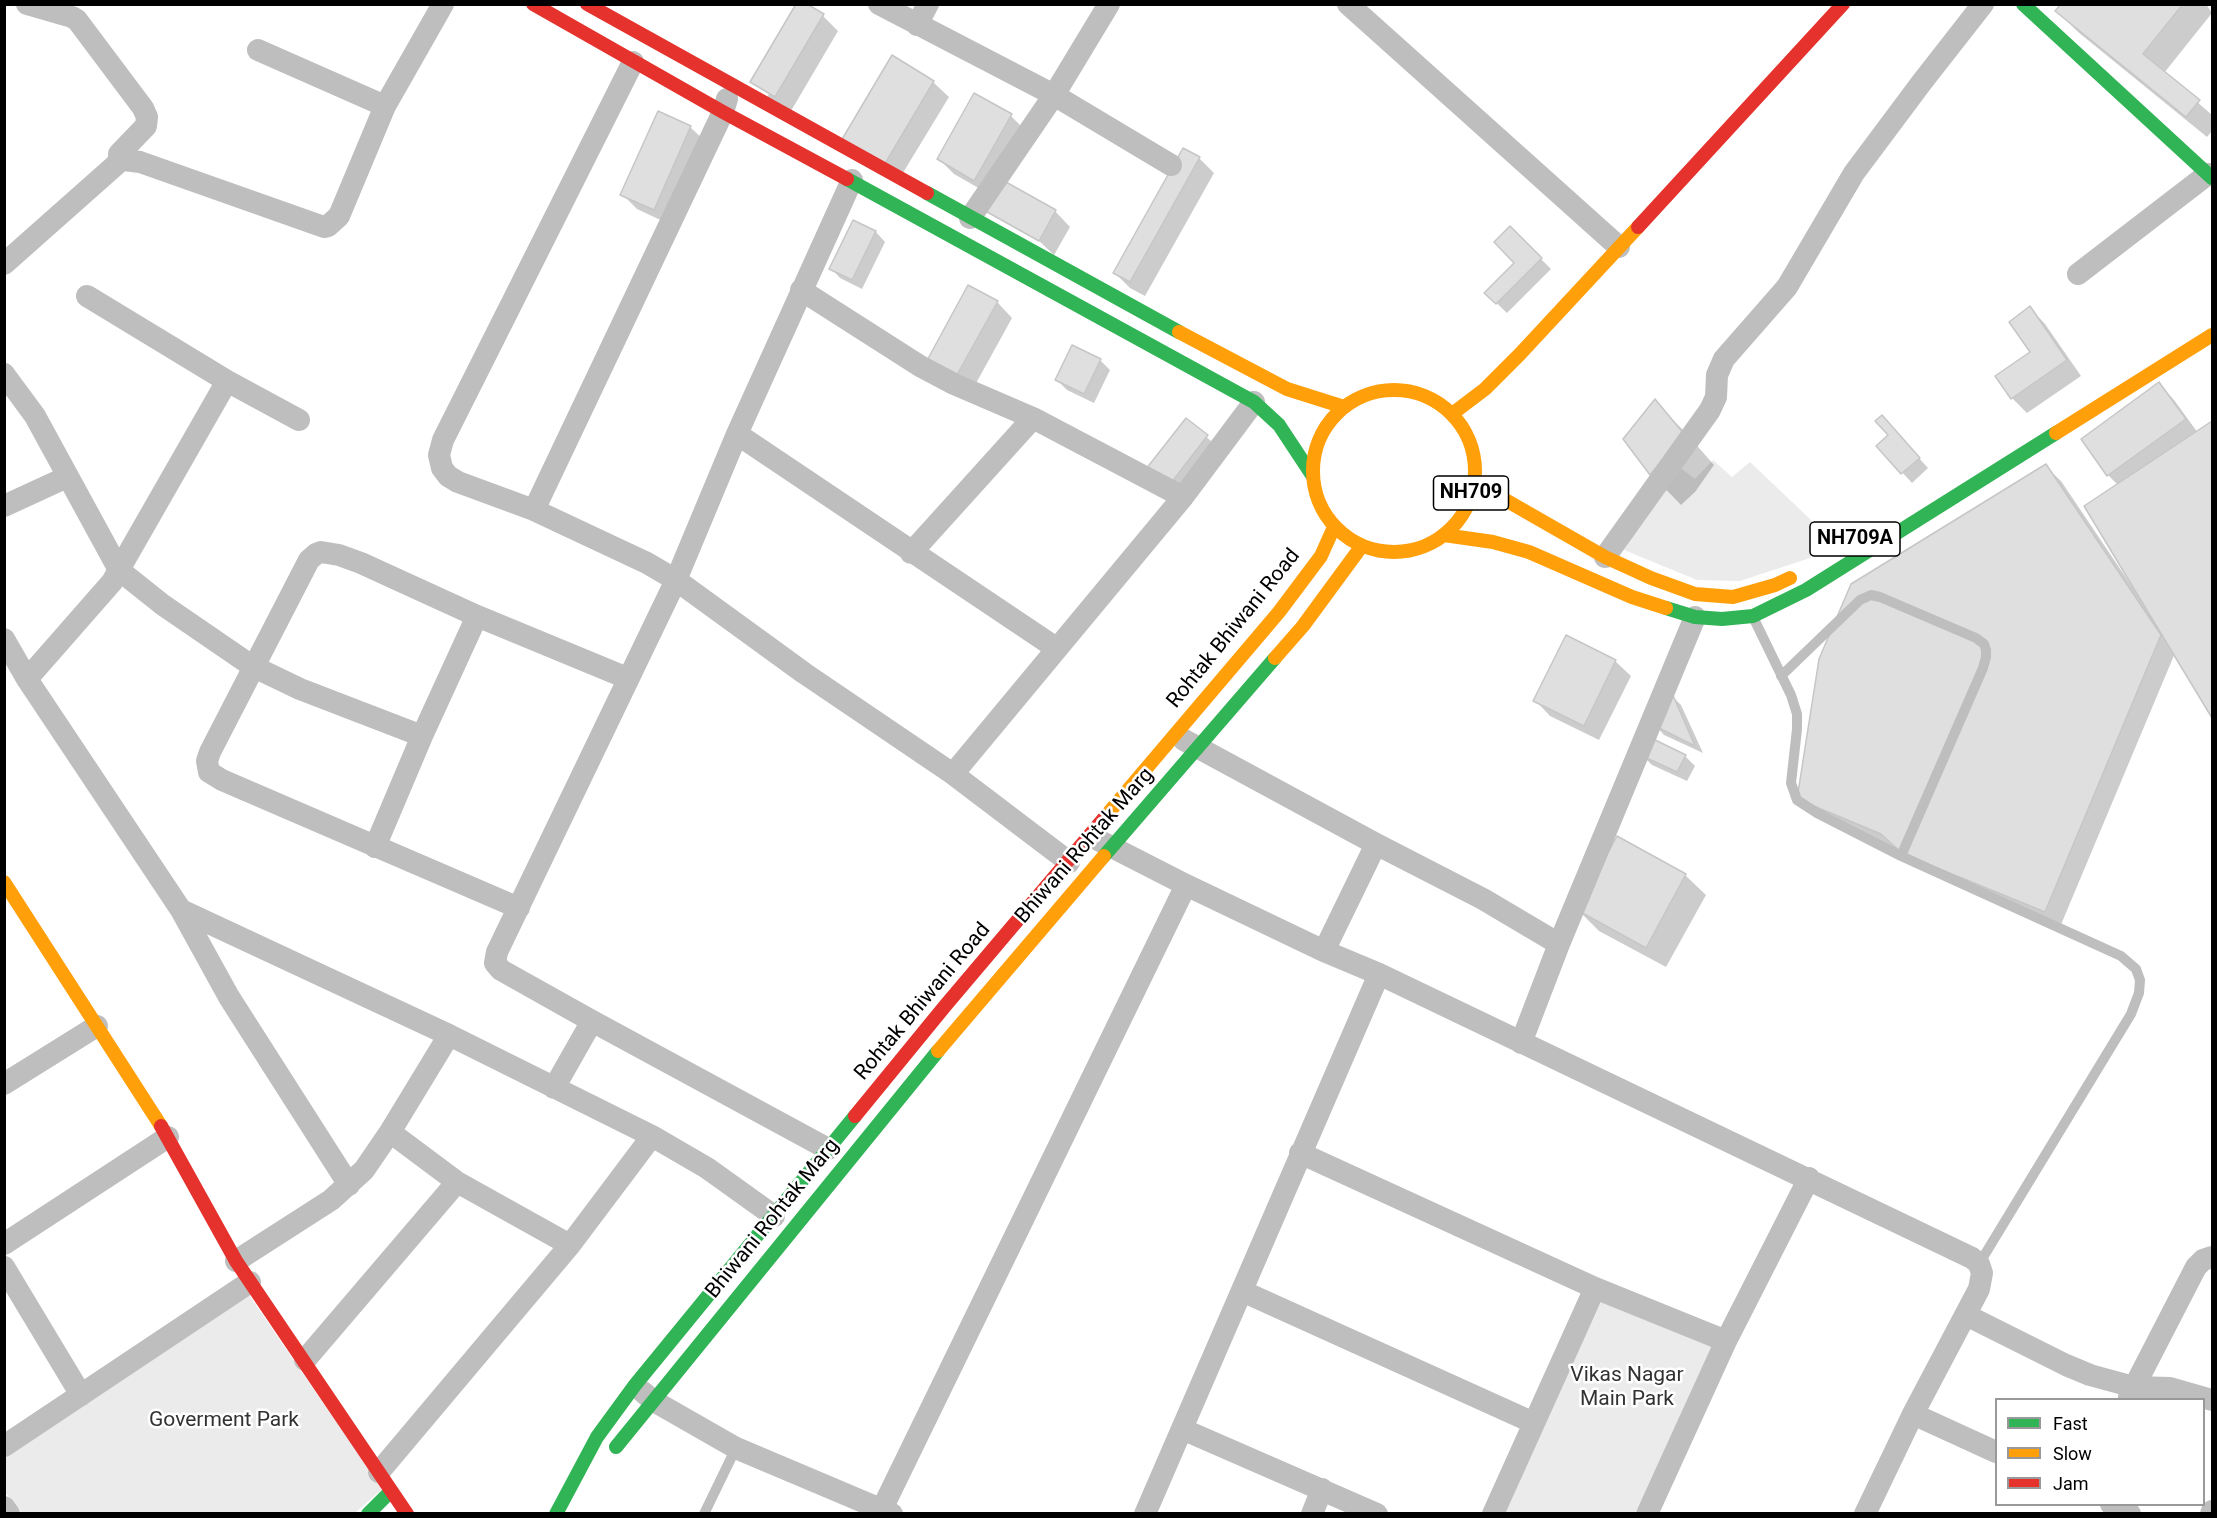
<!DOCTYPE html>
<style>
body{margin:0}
#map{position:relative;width:2217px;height:1518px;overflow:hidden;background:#fff;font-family:Roboto,sans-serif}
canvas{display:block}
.frame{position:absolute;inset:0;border:6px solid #000;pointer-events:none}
.legend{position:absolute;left:1995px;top:1398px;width:210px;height:108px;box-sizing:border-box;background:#fff;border:2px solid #999;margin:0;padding:8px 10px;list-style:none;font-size:18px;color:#000}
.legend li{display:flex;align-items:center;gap:12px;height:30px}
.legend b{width:30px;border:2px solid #999}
</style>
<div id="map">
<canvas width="2217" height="1518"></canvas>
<div class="frame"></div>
<ul class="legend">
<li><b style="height:8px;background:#30b455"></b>Fast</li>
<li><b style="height:8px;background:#ff9f0a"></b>Slow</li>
<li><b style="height:8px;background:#e5322d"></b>Jam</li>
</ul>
</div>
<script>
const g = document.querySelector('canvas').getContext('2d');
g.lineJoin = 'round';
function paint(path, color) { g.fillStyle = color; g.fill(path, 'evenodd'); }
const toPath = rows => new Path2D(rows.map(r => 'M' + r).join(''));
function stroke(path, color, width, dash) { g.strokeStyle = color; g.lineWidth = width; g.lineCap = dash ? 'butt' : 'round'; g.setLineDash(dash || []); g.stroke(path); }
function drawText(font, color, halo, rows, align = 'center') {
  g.font = font + ' Roboto,sans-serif'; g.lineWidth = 5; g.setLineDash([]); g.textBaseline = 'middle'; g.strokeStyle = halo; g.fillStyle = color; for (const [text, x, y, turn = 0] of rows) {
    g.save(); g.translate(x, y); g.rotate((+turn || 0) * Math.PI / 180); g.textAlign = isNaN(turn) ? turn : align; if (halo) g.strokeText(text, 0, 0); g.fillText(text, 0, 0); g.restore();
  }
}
paint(toPath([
 [1713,460,1732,477,1750,462,1810,519,1821,532,1810,558,1740,581,1697,580,1624,550,1678,466,1695,479],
 [249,1295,382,1489,355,1513,22,1513,5,1492,4,1459,88,1398],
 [1601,1302,1713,1347,1635,1513,1503,1514]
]), '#ebebeb');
paint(toPath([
 [2063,4,2206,4,2212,13,2164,73,2212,115,2212,131,2207,137,2078,32,2057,11],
 [823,16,838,31,791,111,767,97],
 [893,57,933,82,949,97,898,181,858,156],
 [1011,116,1026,131,999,180,1055,211,1070,227,1054,255,989,194,954,174,939,159],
 [690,127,706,142,669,224,637,209,622,194],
 [1199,158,1214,173,1145,296,1130,288,1115,273],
 [854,222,876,232,885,242,862,289,840,278,831,268],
 [1510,228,1551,269,1507,313,1486,293,1516,263],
 [997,302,1012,318,969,396,925,366],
 [2030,308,2045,324,2081,376,2027,413,2012,398,2032,352],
 [1100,360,1110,370,1094,403,1067,390,1057,380],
 [2159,384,2174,400,2198,433,2212,423,2212,715,2175,653,2060,927,1814,814,2045,466,2061,481,2131,585,2133,584,2118,485,2108,475],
 [1655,402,1685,432,1714,465,1695,492,1681,505,1651,474],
 [1186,420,1217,446,1179,496,1148,469],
 [1891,427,1928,468,1912,483,1878,446,1890,435],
 [1615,661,1631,676,1599,740,1550,716,1535,700],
 [1672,696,1681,705,1703,753,1664,735,1655,725],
 [1642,755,1685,756,1695,766,1687,781,1652,765],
 [1685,875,1706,895,1666,967,1599,931,1578,910]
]), '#0003');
const building = toPath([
 [796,4,807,4,824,14,775,97,750,82,796,4],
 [2061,4,2183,4,2143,54,2200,100,2186,117,2055,11,2061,4],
 [892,55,934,81,883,167,841,141,892,55],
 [974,93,1012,114,974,181,937,159,974,93],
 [658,111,691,126,654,210,620,195,658,111],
 [1183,148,1200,157,1130,282,1113,273,1183,148],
 [997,177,1056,210,1039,241,980,208,997,177],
 [853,220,876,231,852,280,829,269,853,220],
 [1510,226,1542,258,1496,304,1484,293,1514,263,1494,242,1510,226],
 [968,285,998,301,953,382,924,366,968,285],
 [2030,306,2067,360,2011,399,1995,376,2030,352,2009,322,2030,306],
 [1072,345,1101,359,1084,394,1055,380,1072,345],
 [2159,382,2186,419,2107,476,2081,439,2159,382],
 [1655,399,1684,434,1650,475,1623,439,1655,399],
 [1882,415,1920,458,1901,474,1876,446,1888,435,1875,421,1882,415],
 [1186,418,1208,435,1168,487,1146,469,1186,418],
 [2212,421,2212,718,2084,506,2212,421],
 [2046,464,2161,635,2045,912,1903,854,1881,834,1797,799,1819,659,1851,584,2046,464],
 [1566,635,1616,660,1584,726,1533,701,1566,635],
 [1672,693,1695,746,1653,725,1672,693],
 [1649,737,1686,755,1677,772,1640,755,1649,737],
 [1617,836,1686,874,1646,948,1577,910,1617,836]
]);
paint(building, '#dfdfdf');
stroke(building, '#c6c6c6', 1.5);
stroke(toPath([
 [1754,619,1791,695,1797,714,1797,729,1791,783,1797,800,1817,813,1901,856,2121,956,2136,969,2140,980,2139,993,2131,1014,1979,1264],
 [1781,676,1860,600,1871,595,1880,597,1976,638,1984,644,1986,650,1986,657,1983,668,1901,856],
 [704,1514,736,1448]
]), '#bebebe', 10);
stroke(toPath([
 [27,4,72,17,77,20,143,108,147,117,146,126,119,154,119,162],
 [879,4,1054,95,1171,165],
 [1348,4,1619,247],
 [917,25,928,4],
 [258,50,385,106],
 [633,62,443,440,439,455,442,468,448,476,458,482,534,510,647,563,676,580,804,673,953,774,1069,862],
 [970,218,1054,95,1109,4],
 [4,264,119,162,124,160,140,162,324,227,328,226,339,216,385,106,443,4],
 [2078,274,2208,174],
 [801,290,920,366,954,384,1033,418,1183,497],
 [87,296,227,381,299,420],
 [4,374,35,416,119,570,163,605,252,666,300,689,422,736],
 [737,434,1056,648],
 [4,506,67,477],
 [534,510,723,112,727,99],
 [911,553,1033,418],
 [1605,557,1710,410,1716,397,1717,375,1724,359,1787,287,1854,173,1922,82,1983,4],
 [4,639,27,679,181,910,229,997,349,1185],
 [27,679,112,582,227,381],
 [1184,740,1376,844,1483,899,1559,944],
 [953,774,1183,497,1254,402],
 [1100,841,1186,885,1324,951,1379,974,1972,1258,1979,1264,1982,1273,1979,1289,1913,1414,1865,1514],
 [375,847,422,736,477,616],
 [519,908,222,780,209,772,207,761,210,752,309,560,316,554,321,552,339,555,361,563,477,616,627,678],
 [181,910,449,1035,652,1136,707,1168,774,1216],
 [1324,951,1376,844],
 [1521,1043,1559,944,1695,617],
 [4,1084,97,1026],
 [554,1088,592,1021],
 [390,1132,457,1182,570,1245],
 [828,1149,592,1021,501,970,495,963,497,952,676,580,737,434,852,180],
 [1300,1153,1595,1288,1726,1341],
 [4,1244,168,1137],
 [236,1261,331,1200,364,1170,390,1132,449,1035],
 [4,1267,81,1395],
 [1242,1291,1534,1423],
 [1966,1315,2066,1365,2090,1375,2134,1387,2170,1388,2212,1400],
 [305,1360,457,1182],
 [643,1392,652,1400,736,1448,892,1514],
 [2129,1397,2196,1267,2203,1260,2212,1257],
 [1913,1414,1996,1452],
 [1182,1429,1377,1514],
 [4,1446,250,1282],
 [379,1472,570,1245,652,1136],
 [2111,1504,2130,1514],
 [4,1507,9,1514],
 [882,1509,1186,885],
 [1145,1514,1379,974],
 [1312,1514,1322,1489],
 [1493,1514,1595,1288],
 [1647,1514,1726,1341,1809,1178],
 [2211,1514,2212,1511]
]), '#bebebe', 22);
stroke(toPath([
 [2023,4,2212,178],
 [847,179,1254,402,1279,425,1312,475],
 [927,193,1179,332],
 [1666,608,1695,617,1722,619,1753,616,1806,590,2056,433],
 [1104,856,1275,658],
 [616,1447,938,1051],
 [368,1514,391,1491],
 [556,1514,597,1437,635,1385,855,1116]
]), '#30b455', 14);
stroke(toPath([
 [1179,332,1287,389,1344,407],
 '1313 471a81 81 0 1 1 162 0a81 81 0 1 1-162 0Z',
 [1452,414,1485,389,1520,354,1638,227],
 [2056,433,2212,335],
 [1474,482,1605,557,1651,578,1695,594,1733,597,1775,585,1790,578],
 [1444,535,1493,542,1529,552,1632,597,1666,608],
 [1275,658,1303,626,1361,547],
 [1105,817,1279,612,1321,556,1334,527],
 [4,882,161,1126],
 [938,1051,1104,856]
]), '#ff9f0a', 14);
stroke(toPath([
 [533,4,723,112,847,179],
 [587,4,927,193],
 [1638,227,1843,4],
 [855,1116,945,1006,1105,817],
 [161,1126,236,1261,407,1514]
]), '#e5322d', 14);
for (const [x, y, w] of [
 [1471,493,75],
 [1855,539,90]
]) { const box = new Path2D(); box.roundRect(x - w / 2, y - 17, w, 34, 4.5); g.fillStyle = '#fff'; g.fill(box); stroke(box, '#000', 1.5); }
drawText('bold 20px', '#000', null, [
 ["NH709",1471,493],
 ["NH709A",1855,539]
]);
drawText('21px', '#000', '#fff', [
 ["Rohtak Bhiwani Road",1234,629,-51],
 ["Bhiwani Rohtak Marg",1085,846,-49],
 ["Rohtak Bhiwani Road",923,1002,-50],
 ["Bhiwani Rohtak Marg",773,1219,-51]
]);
drawText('21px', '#323232', '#fff', [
 ["Vikas Nagar",1627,1376],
 ["Main Park",1627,1400],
 ["Goverment Park",224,1421]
]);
</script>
